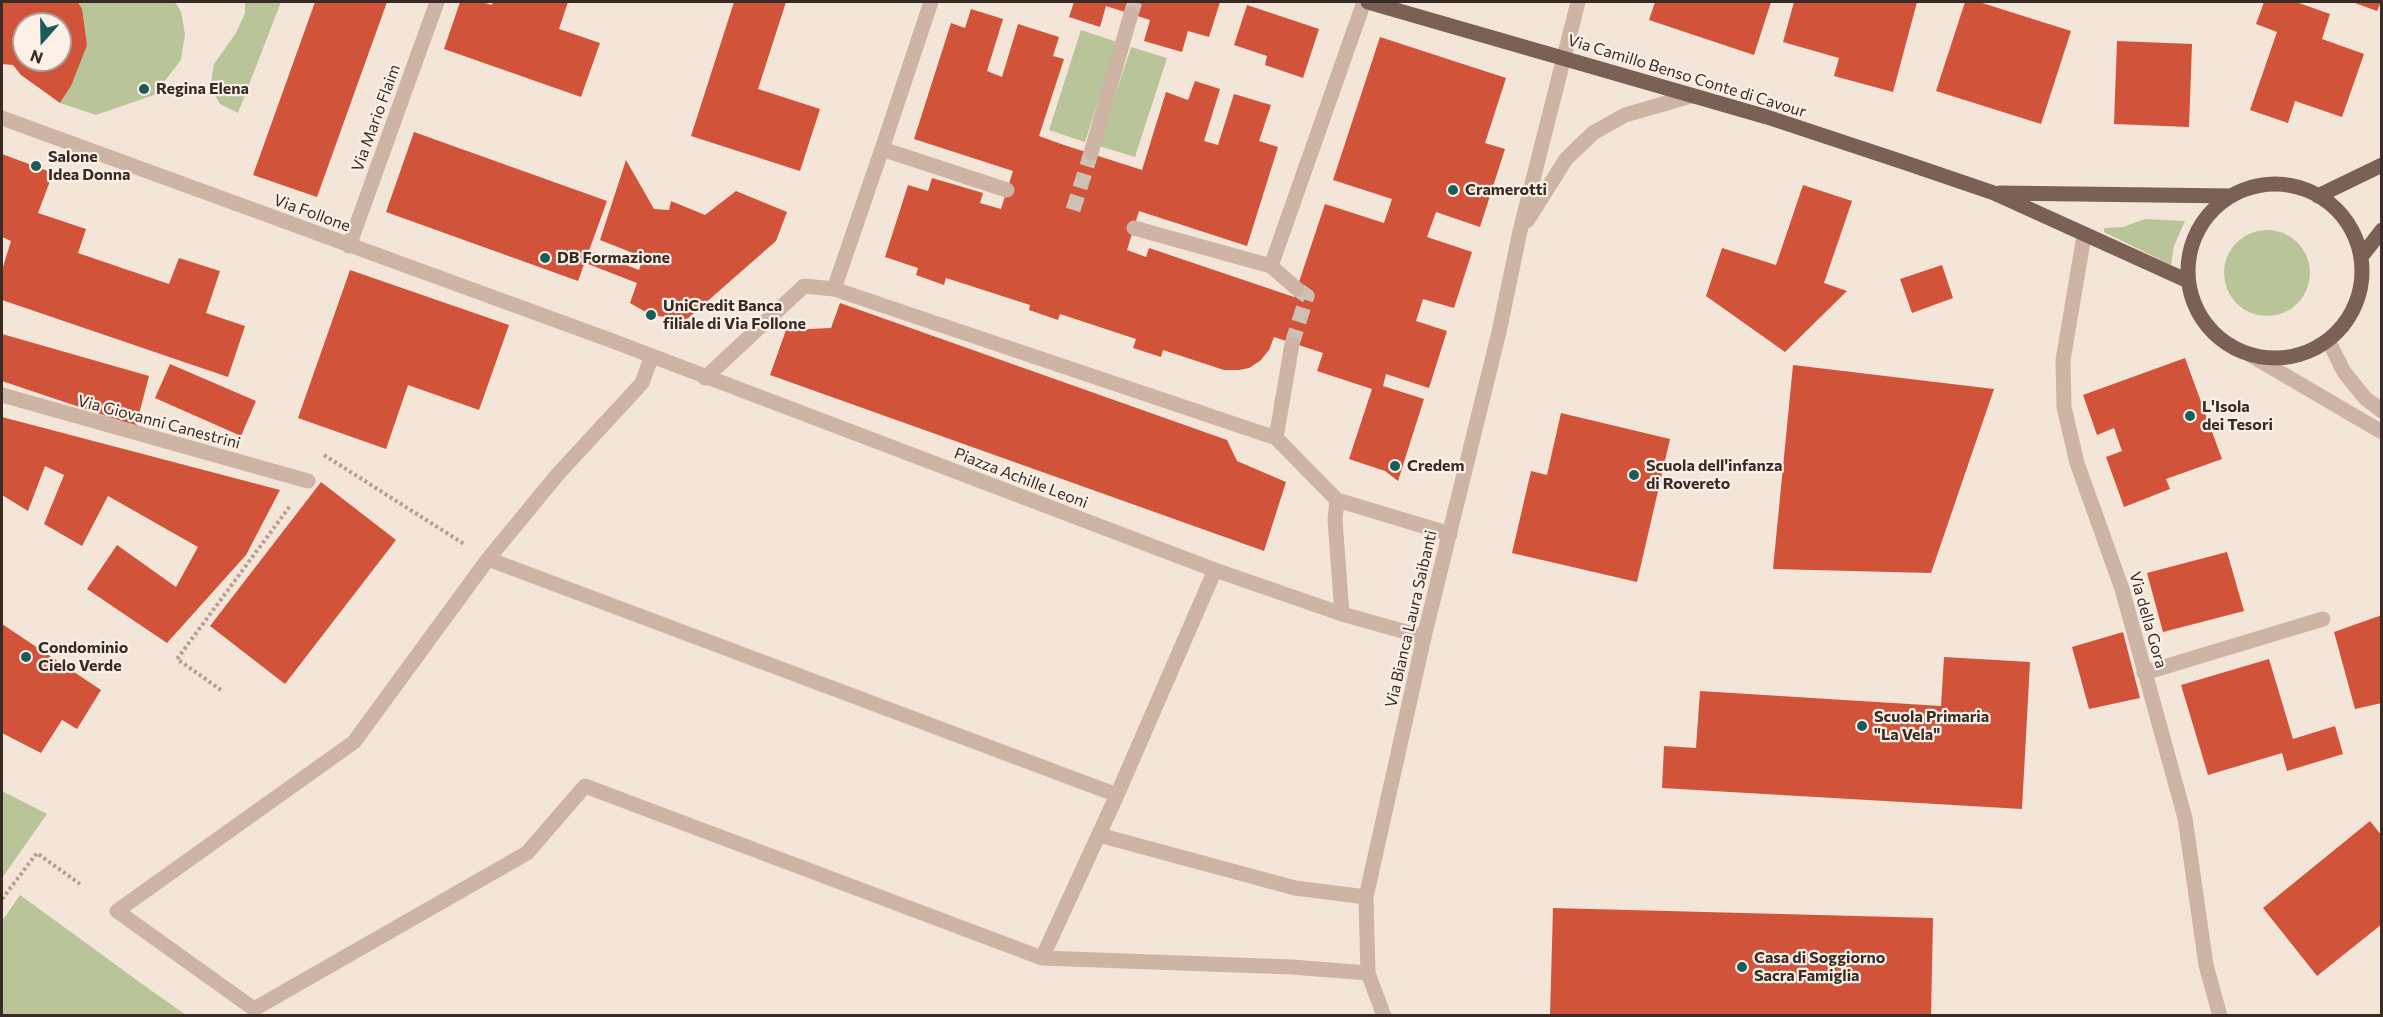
<!DOCTYPE html>
<style>
body{margin:0}
#map{position:relative;width:2383px;height:1017px;overflow:hidden;background:#f4e5d9;font-family:Commissioner,sans-serif}
canvas{display:block}
.frame{position:absolute;inset:0;border:3px solid #382b26;pointer-events:none}
.north{position:absolute;left:12px;top:12px;width:60px;height:60px;box-sizing:border-box;background:#fbf0e6;border:2px solid #ada199;border-radius:50%;rotate:200deg;font-size:16px;font-weight:700;line-height:24px;text-align:center;color:#382b26}
.north::after{content:'';display:block;margin:auto;width:21px;height:27px;background:#185d5c;clip-path:polygon(50% 0,100% 100%,50% 72%,0 100%)}
</style>
<div id="map">
<canvas width="2383" height="1017"></canvas>
<div class="frame"></div>
<div class="north">N</div>
</div>
<script>
const g = document.querySelector('canvas').getContext('2d');
g.lineJoin = 'round';
function paint(path, color) { g.fillStyle = color; g.fill(path, 'evenodd'); }
const toPath = rows => new Path2D(rows.map(r => 'M' + r).join(''));
function stroke(path, color, width, dash) { g.strokeStyle = color; g.lineWidth = width; g.lineCap = dash ? 'butt' : 'round'; g.setLineDash(dash || []); g.stroke(path); }
function drawText(font, color, halo, rows, align = 'center') {
  g.font = font + ' Commissioner,sans-serif'; g.lineWidth = 4.5; g.setLineDash([]); g.textBaseline = 'middle'; g.strokeStyle = halo; g.fillStyle = color; for (const [text, x, y, turn = 0] of rows) {
    g.save(); g.translate(x, y); g.rotate((+turn || 0) * Math.PI / 180); g.textAlign = isNaN(turn) ? turn : align; if (halo) g.strokeText(text, 0, 0); g.fillText(text, 0, 0); g.restore();
  }
}
paint(toPath([
 [78,2,175,2,181,12,185,34,181,60,154,95,96,115,60,103,71,86,82,9],
 [245,2,281,2,238,113,220,104,210,88,214,64,236,33,245,13],
 [1081,30,1117,42,1085,142,1049,130],
 [1131,47,1167,58,1135,157,1099,146],
 [2145,219,2185,221,2174,246,2171,265,2104,232,2104,228,2123,227],
 '2224 273a43 43 0 1 1 86 0a43 43 0 1 1-86 0Z',
 [2,791,47,814,2,878],
 [20,895,149,989,186,1015,2,1015,2,921]
]), '#b9c498');
paint(toPath([
 [2,2,78,2,82,9,87,45,71,86,60,103,21,75,13,65,2,64],
 [24,24,60,24,60,60,24,60],
 [315,2,387,2,317,197,253,175],
 [460,2,482,2,492,5,493,2,568,2,559,29,600,43,581,97,444,49],
 [734,2,786,2,758,89,820,109,800,171,691,136],
 [1074,2,1220,2,1209,37,1188,31,1182,52,1144,41,1150,20,1106,6,1100,27,1069,17],
 [1655,2,1771,2,1754,55,1649,20],
 [1794,2,1917,2,1893,92,1834,76,1839,58,1783,42],
 [1965,2,1979,2,2071,31,2041,124,1936,91],
 [2264,2,2296,2,2330,14,2322,39,2364,54,2342,117,2295,101,2288,123,2250,110,2277,32,2256,24],
 [2352,2,2381,2,2377,11],
 [1247,5,1319,29,1303,78,1265,65,1267,56,1234,45],
 [971,9,1003,19,987,71,1002,77,1018,24,1059,37,1053,56,1064,59,1039,136,1064,145,1142,170,1166,92,1188,100,1195,81,1220,89,1204,141,1218,145,1234,94,1271,105,1259,141,1278,147,1247,246,1139,211,1127,250,1146,257,1149,248,1294,297,1325,204,1384,223,1392,199,1333,180,1380,37,1506,78,1485,143,1505,149,1480,227,1436,212,1427,237,1472,252,1454,308,1423,299,1416,321,1447,331,1429,388,1386,374,1383,386,1424,399,1398,481,1385,471,1349,459,1372,389,1317,371,1323,353,1274,337,1269,350,1260,361,1249,368,1239,370,1224,370,1163,350,1161,357,1133,348,1136,339,1060,314,1058,320,1029,310,1030,305,946,278,944,285,916,275,918,268,885,257,908,185,928,191,932,178,983,193,980,203,1001,209,1013,171,914,139,951,23,965,28],
 [2117,41,2192,44,2189,127,2114,124],
 [414,132,607,201,578,281,386,212],
 [2,154,53,173,38,213,86,229,78,253,169,284,179,258,220,271,206,313,245,326,228,377,2,300,2,270,11,241,2,237],
 [626,160,654,209,669,210,671,201,705,215,736,191,787,212,776,241,686,320,651,315,630,303,637,283,588,264,592,252,639,270,643,257,600,240],
 [1803,185,1852,201,1824,283,1847,291,1785,352,1706,296,1722,248,1776,265],
 [1942,265,1953,298,1912,313,1900,279],
 [350,270,509,325,479,410,408,385,386,449,298,418],
 [840,303,1227,440,1237,461,1286,482,1264,551,770,375,786,330,831,328],
 [2,334,149,376,136,426,2,381],
 [2185,358,2222,459,2166,479,2170,489,2124,507,2106,457,2122,451,2114,428,2097,435,2083,395],
 [170,364,256,401,241,436,155,398],
 [1793,365,1994,389,1931,573,1773,569],
 [1561,413,1670,439,1637,582,1512,553,1531,471,1547,475],
 [2,417,280,490,246,555,167,643,87,589,117,545,176,587,198,547,108,496,82,546,44,524,64,475,45,466,28,511,2,495],
 [321,482,396,540,285,684,210,626],
 [2227,552,2244,611,2163,632,2147,573],
 [2382,615,2382,703,2355,709,2334,632],
 [2,624,101,690,77,729,62,720,41,753,2,733],
 [2123,632,2140,698,2089,709,2072,647],
 [1944,657,2030,662,2022,809,1662,788,1664,746,1696,748,1700,691,1941,706],
 [2269,659,2293,739,2335,726,2343,754,2287,771,2282,753,2208,775,2181,685],
 [2370,821,2382,836,2382,924,2317,976,2263,908],
 [1553,908,1933,918,1931,1016,1550,1016]
]), '#d1533a');
stroke(toPath([
 [1131,14,1135,2],
 [1073,210,1091,153],
 [1292,344,1307,296,1297,289]
]), '#cec0b5', 15, [15, 8]);
stroke(toPath([
 [324,455,464,544],
 [221,690,177,659,290,506],
 [2,899,37,853,80,884]
]), '#b99d8e', 4, [3, 3]);
stroke(toPath([
 [931,2,882,149,1007,190],
 [1134,228,1271,266,1364,2],
 [651,358,642,383,558,474,488,559,1117,795,1215,570],
 [488,559,354,742,117,911,254,1009,527,853,585,786,1042,958,1292,967,1368,973],
 [1099,835,1295,888,1366,897],
 [1042,958,1117,795]
]), '#cdb4a4', 15);
stroke(toPath([
 [1091,153,1131,14],
 [1271,266,1297,289],
 [834,289,882,149],
 [705,378,804,286,834,289,1276,438,1337,500,1450,534],
 [1276,438,1292,344],
 [1337,500,1335,520,1342,614]
]), '#cdb4a4', 15);
stroke(toPath([
 [2,118,610,340,1215,570,1342,614,1424,637],
 [1527,221,1566,159,1593,133,1625,115,1691,96],
 [2084,236,2063,360,2064,407,2077,463,2122,589,2185,818,2206,965,2220,1016],
 [349,246,437,2],
 [2,395,308,481],
 [2144,673,2323,619],
 [1384,1016,1368,973,1366,897,1424,637,1499,332,1520,231,1578,2]
]), '#cdb4a4', 15);
stroke(toPath([
 [2328,340,2344,372,2365,398,2382,411],
 [2252,356,2382,432]
]), '#cdb4a4', 15);
stroke(toPath([
 [1368,2,1767,117,1903,162,1994,193,2188,281],
 '2188 271a87 87 0 1 1 174 0a87 87 0 1 1-174 0Z',
 [2000,193,2231,196],
 [2318,196,2382,165],
 [2361,257,2382,230]
]), '#7b6056', 15);
for (const [x, y, r, color] of [
 [144,89,6,"#185d5c"],
 [36,166,6,"#185d5c"],
 [1453,190,6,"#185d5c"],
 [545,258,6,"#185d5c"],
 [651,315,6,"#185d5c"],
 [2190,416,6,"#185d5c"],
 [1395,466,6,"#185d5c"],
 [1634,475,6,"#185d5c"],
 [26,657,6,"#185d5c"],
 [1862,726,6,"#185d5c"],
 [1742,967,6,"#185d5c"]
]) { const dot = new Path2D(); dot.arc(x, y, r, 0, 2 * Math.PI); g.fillStyle = color; g.fill(dot); stroke(dot, '#fbf0e6', 2); }
drawText('16px', '#382b26', '#fbf0e6', [
 ["Via Camillo Benso Conte di Cavour",1687,76,17],
 ["Via Mario Flaim",376,118,-70],
 ["Via Follone",312,213,20],
 ["Via Giovanni Canestrini",159,422,15],
 ["Piazza Achille Leoni",1021,478,21],
 ["Via Bianca Laura Saibanti",1411,619,-77],
 ["Via della Gora",2148,620,74]
]);
drawText('bold 16px', '#382b26', '#fbf0e6', [
 ["Regina Elena",156,89],
 ["Salone",48,157],
 ["Idea Donna",48,175],
 ["Cramerotti",1465,190],
 ["DB Formazione",557,258],
 ["UniCredit Banca",663,306],
 ["filiale di Via Follone",663,324],
 ["L'Isola",2202,407],
 ["dei Tesori",2202,425],
 ["Credem",1407,466],
 ["Scuola dell'infanza",1646,466],
 ["di Rovereto",1646,484],
 ["Condominio",38,648],
 ["Cielo Verde",38,666],
 ["Scuola Primaria",1874,717],
 ["\"La Vela\"",1874,735],
 ["Casa di Soggiorno",1754,958],
 ["Sacra Famiglia",1754,976]
], 'left');
</script>
